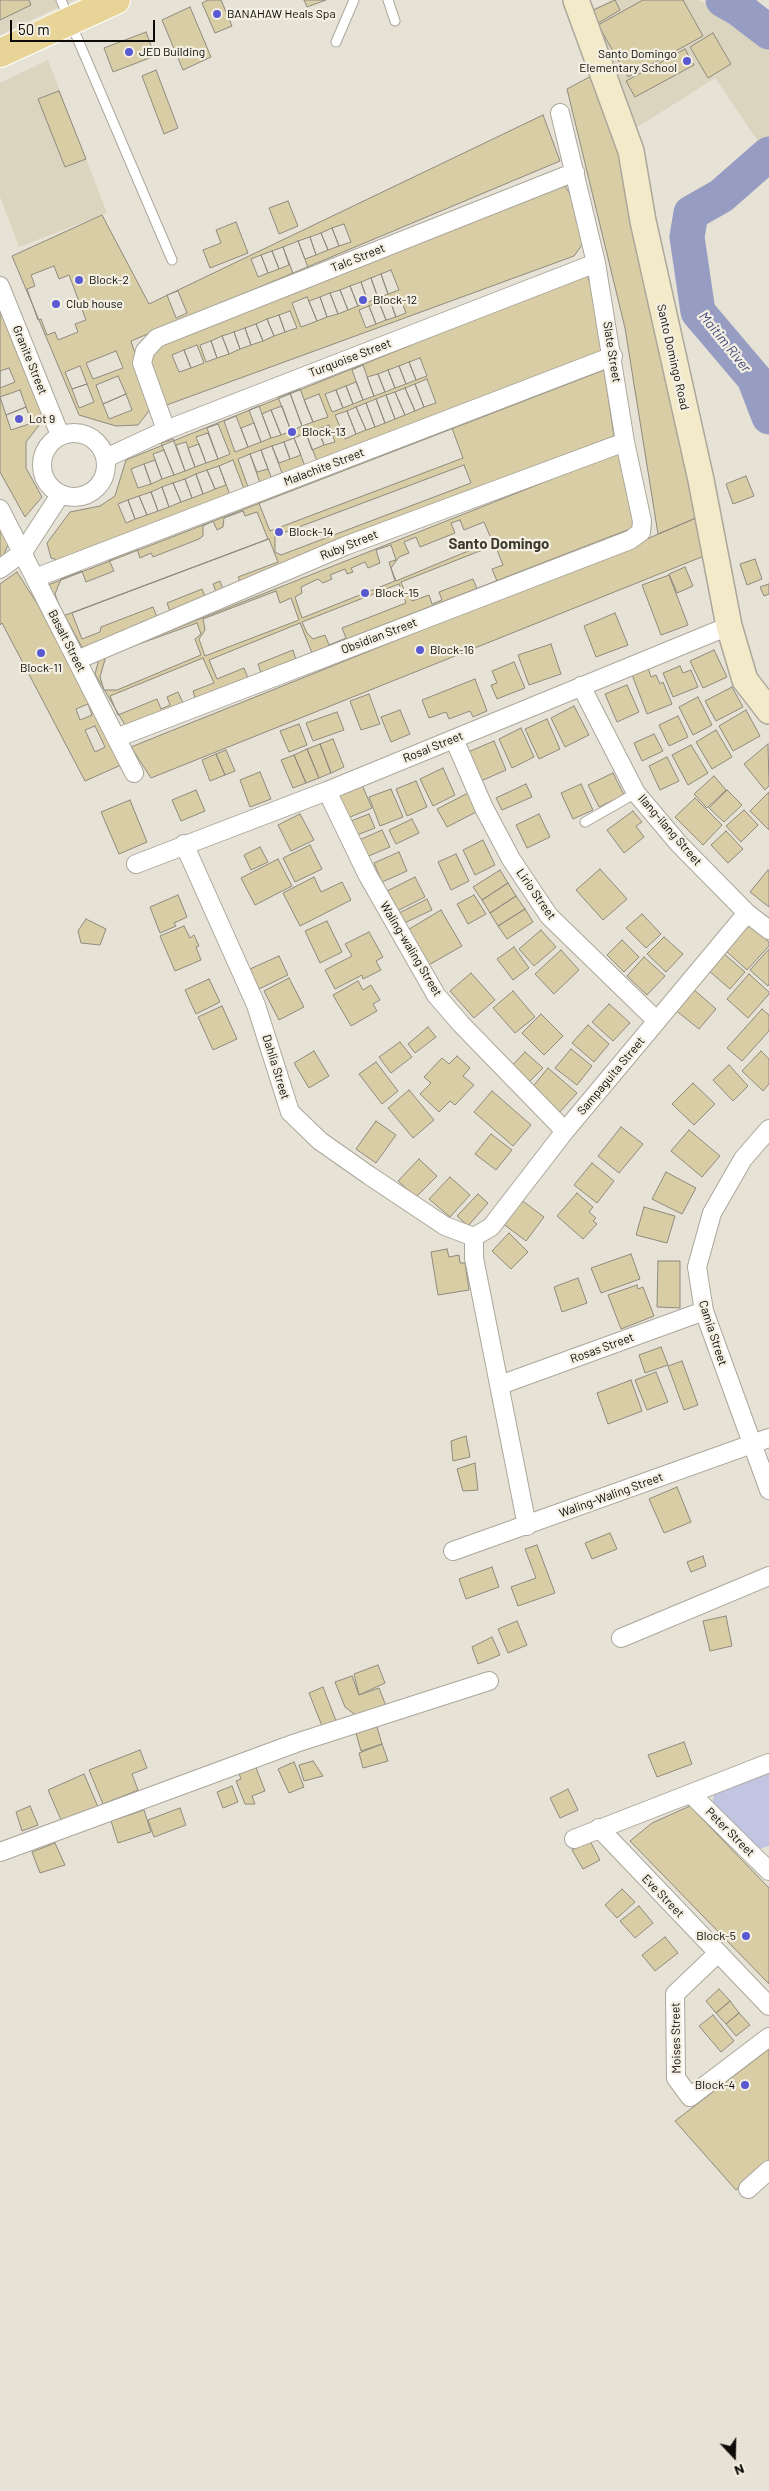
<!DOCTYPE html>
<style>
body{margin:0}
#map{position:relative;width:769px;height:2491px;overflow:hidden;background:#e6e2d5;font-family:Barlow,sans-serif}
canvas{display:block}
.north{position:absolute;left:709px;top:2431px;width:50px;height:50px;-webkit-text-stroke:4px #f3efe2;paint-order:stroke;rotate:159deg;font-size:14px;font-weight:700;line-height:20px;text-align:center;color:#0d0b07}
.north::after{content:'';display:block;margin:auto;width:18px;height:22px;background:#0d0b07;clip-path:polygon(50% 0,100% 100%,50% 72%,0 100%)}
.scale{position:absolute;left:10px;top:20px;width:145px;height:22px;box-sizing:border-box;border:2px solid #0d0b07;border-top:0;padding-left:6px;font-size:15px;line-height:18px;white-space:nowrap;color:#0d0b07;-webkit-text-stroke:4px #f3efe2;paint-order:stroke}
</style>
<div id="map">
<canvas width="769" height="2491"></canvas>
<div class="north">N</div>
<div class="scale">50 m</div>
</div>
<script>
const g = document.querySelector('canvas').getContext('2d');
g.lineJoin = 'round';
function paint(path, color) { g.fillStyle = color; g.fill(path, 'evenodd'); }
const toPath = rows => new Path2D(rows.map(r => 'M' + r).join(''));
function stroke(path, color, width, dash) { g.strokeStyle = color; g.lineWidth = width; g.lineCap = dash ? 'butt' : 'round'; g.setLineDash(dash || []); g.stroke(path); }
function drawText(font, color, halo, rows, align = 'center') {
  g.font = font + ' Barlow,sans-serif'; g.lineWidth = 4.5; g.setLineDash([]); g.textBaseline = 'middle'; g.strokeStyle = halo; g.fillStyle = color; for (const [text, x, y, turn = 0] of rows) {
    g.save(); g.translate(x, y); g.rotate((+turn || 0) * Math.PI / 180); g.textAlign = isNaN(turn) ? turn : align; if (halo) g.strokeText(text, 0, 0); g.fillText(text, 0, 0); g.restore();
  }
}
paint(toPath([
 [0,0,74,0,0,35],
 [612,0,699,0,755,30,769,44,769,140,762,147,715,78,636,128,584,13],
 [48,60,107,213,19,247,0,197,0,83]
]), '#dbd5c0');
paint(toPath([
 [769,1771,769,1846,756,1850,712,1803,715,1791]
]), '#c1c5e1');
stroke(toPath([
 [723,0,739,9,769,32],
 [769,154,721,196,691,213,687,237,698,312,754,378,769,417]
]), '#979dc2', 35);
const building = toPath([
 [0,0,29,0,31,5,0,20,0,0],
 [208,0,221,0,232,26,215,33,202,3,208,0],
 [304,0,326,0,307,7,304,0],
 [615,0,620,10,593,26,587,13,615,0],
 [643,0,683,0,703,36,628,77,598,25,643,0],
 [190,7,211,57,183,70,162,20,190,7],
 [146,32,155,56,113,72,104,48,146,32],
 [713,33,731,64,708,78,690,47,713,33],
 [685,49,694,65,635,97,626,81,685,49],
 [156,70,178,128,164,134,142,76,156,70],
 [593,75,618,136,703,515,658,534,625,328,567,89,593,75],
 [59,91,86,159,65,167,38,99,59,91],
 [543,115,560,161,131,341,152,407,138,425,116,426,79,415,12,256,102,215,149,304,543,115],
 [565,186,572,197,584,242,574,256,164,406,146,364,159,344,565,186],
 [288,201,298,226,279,234,269,208,288,201],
 [236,222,248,253,210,268,203,250,221,243,216,230,236,222],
 [344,224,351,242,339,246,332,228,344,224],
 [332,228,339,246,328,250,321,233,332,228],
 [321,233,328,250,316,255,310,237,321,233],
 [310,237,316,255,305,259,298,241,310,237],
 [298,241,309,270,294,276,283,247,298,241],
 [283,247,289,265,279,269,272,251,283,247],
 [272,251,279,269,268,273,261,255,272,251],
 [261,255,268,273,258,277,251,259,261,255],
 [54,266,59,279,69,275,86,320,75,324,78,332,58,340,55,332,47,335,41,319,38,320,27,289,35,286,31,275,54,266],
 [391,270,399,290,388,294,381,274,391,270],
 [381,274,388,294,378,298,371,278,381,274],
 [587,274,613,356,58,560,51,558,47,543,70,512,100,506,115,496,126,460,587,274],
 [371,278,378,298,368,302,361,282,371,278],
 [361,282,368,302,358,306,350,286,361,282],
 [350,286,358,306,348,310,340,290,350,286],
 [340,290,348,310,338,314,330,293,340,290],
 [178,291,187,313,176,318,167,295,178,291],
 [330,293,338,314,327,317,320,297,330,293],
 [399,295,406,313,396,317,389,298,399,295],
 [307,297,317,321,301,327,292,303,307,297],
 [320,297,327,317,317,321,309,301,320,297],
 [389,298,396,317,386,320,379,302,389,298],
 [379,302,386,320,376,324,369,306,379,302],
 [369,306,376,324,366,328,359,310,369,306],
 [0,310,44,419,26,442,26,468,42,497,25,517,0,472,0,310],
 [290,311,297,328,285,332,279,315,290,311],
 [279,315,285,332,274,336,267,319,279,315],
 [267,319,274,336,263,341,256,324,267,319],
 [256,324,263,341,251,345,245,328,256,324],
 [245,328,251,345,240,349,234,332,245,328],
 [234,332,240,349,229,354,222,336,234,332],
 [222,336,229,354,217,358,211,341,222,336],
 [211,341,217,358,206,362,200,345,211,341],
 [197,345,204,363,191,368,184,350,197,345],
 [184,350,191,368,179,372,172,355,184,350],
 [116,351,123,368,93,379,86,363,116,351],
 [420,358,427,376,416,380,409,362,420,358],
 [409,362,416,380,406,384,399,366,409,362],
 [363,365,374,396,363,400,352,370,363,365],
 [80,366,87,384,72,389,65,372,80,366],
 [399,366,406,384,395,388,388,370,399,366],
 [9,368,15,382,0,388,0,371,9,368],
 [388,370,395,388,385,392,378,374,388,370],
 [604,370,614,436,504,478,83,649,48,585,604,370],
 [378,374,385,392,374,396,367,377,378,374],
 [118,376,126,394,103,404,96,385,118,376],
 [427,379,436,403,424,407,415,384,427,379],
 [356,382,363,400,353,404,346,386,356,382],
 [87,384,94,402,79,408,72,389,87,384],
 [415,384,424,407,415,411,405,388,415,384],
 [346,386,353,404,343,408,336,390,346,386],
 [405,388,415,411,405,415,395,392,405,388],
 [300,389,313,422,302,426,290,393,300,389],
 [20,390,26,407,6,415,0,397,20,390],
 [336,390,343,408,332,412,325,394,336,390],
 [395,392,405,415,395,419,386,395,395,392],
 [290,393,302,426,291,431,278,397,290,393],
 [126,394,132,410,109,419,103,404,126,394],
 [319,394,328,417,313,422,304,400,319,394],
 [386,395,395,419,385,423,376,399,386,395],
 [376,399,385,423,375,427,366,403,376,399],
 [366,403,375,427,366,430,356,407,366,403],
 [259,406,271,438,261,442,249,410,259,406],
 [282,406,291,431,281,435,271,410,282,406],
 [26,407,32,423,11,430,6,415,26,407],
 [356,407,366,430,356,434,347,411,356,407],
 [271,410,281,435,271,438,262,414,271,410],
 [347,411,356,434,345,439,335,415,347,411],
 [236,416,248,447,235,452,224,421,236,416],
 [254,423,261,442,248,447,241,428,254,423],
 [218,424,230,454,218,459,207,428,218,424],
 [329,425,335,442,324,445,318,429,329,425],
 [452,428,463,458,270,531,258,501,452,428],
 [318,429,324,445,312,450,306,433,318,429],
 [208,433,218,459,206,463,196,437,208,433],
 [306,433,317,461,305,466,294,438,306,433],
 [294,438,301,455,290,459,284,442,294,438],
 [173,439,185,471,174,475,161,443,173,439],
 [186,442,195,467,185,471,176,445,186,442],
 [284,442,290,459,279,463,272,446,284,442],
 [199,444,206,463,195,467,188,448,199,444],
 [272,446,282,473,271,477,261,450,272,446],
 [164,450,174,475,162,479,153,454,164,450],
 [261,450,268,469,257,472,250,454,261,450],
 [620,452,635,527,125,725,95,674,99,659,620,452],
 [250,454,260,483,248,487,238,459,250,454],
 [155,460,162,479,151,484,144,464,155,460],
 [233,460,244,489,230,495,219,466,233,460],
 [144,464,151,484,138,488,131,469,144,464],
 [464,465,471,483,281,555,275,552,275,536,464,465],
 [219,466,226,485,215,489,207,470,219,466],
 [207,470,215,489,203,494,196,474,207,470],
 [196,474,203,494,192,498,185,479,196,474],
 [746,476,754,496,733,504,726,484,746,476],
 [185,479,192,498,181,502,173,483,185,479],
 [173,483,181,502,169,507,162,487,173,483],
 [162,487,169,507,158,511,151,492,162,487],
 [151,492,158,511,147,515,139,496,151,492],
 [139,496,147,515,135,519,128,500,139,496],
 [128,500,135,519,126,523,118,504,128,500],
 [243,511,245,516,257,512,268,539,63,616,55,594,61,579,82,571,86,582,114,571,109,560,137,549,140,558,151,553,153,557,199,539,203,536,203,526,213,521,217,530,223,527,224,518,243,511],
 [703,515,709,554,151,778,131,747,633,545,703,515],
 [0,517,10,540,3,557,0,559,0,517],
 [460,520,464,530,484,522,492,541,396,581,391,568,399,557,409,553,404,542,416,537,420,547,455,533,451,523,460,520],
 [269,539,278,562,238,577,243,588,225,595,220,581,213,584,217,594,206,599,202,589,167,603,172,617,159,622,153,607,101,627,100,632,82,639,72,613,269,539],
 [391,545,396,560,389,562,395,581,302,618,295,597,302,593,301,587,318,579,323,583,332,579,330,575,345,569,347,574,353,572,351,568,365,562,368,568,380,563,376,550,391,545],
 [495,545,503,565,492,569,497,581,477,589,473,579,439,592,442,600,432,604,429,595,412,601,405,592,401,582,495,545],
 [755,559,762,579,747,585,740,564,755,559],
 [685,567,693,586,677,593,669,574,685,567],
 [17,572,38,605,121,765,85,781,2,623,0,625,0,584,17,572],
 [669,575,688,625,661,635,642,585,669,575],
 [399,584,406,603,342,628,346,638,329,645,325,635,313,639,307,633,302,622,399,584],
 [769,584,769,594,764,596,760,587,769,584],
 [276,591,280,603,291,598,299,620,205,656,199,639,205,630,203,619,276,591],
 [615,613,628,645,596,657,584,626,615,613],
 [197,623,201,634,195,639,201,655,117,690,104,690,100,677,106,656,197,623],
 [300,623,312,653,296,660,293,650,258,664,261,673,248,678,244,668,217,679,209,660,300,623],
 [551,644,561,674,529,685,518,655,551,644],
 [714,650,727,677,703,688,690,661,714,650],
 [203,658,214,683,193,691,195,698,183,703,178,692,167,697,170,705,161,709,157,699,118,715,110,696,203,658],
 [514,662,525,688,497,699,491,685,497,683,492,671,514,662],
 [647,665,651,677,656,675,660,684,663,682,672,704,647,714,631,672,647,665],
 [680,666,683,673,691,670,698,687,673,697,663,673,680,666],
 [475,679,487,711,473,717,470,711,449,719,446,712,429,718,422,700,475,679],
 [627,685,639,712,617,722,605,694,627,685],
 [732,687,743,707,716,721,705,701,732,687],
 [369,694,380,724,361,730,350,701,369,694],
 [698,697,712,725,693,735,679,707,698,697],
 [88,704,92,715,80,720,76,709,88,704],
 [574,706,589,735,565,747,551,718,574,706],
 [400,710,410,734,391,742,381,717,400,710],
 [746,710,760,736,733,751,719,726,746,710],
 [337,712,344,730,313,741,306,723,337,712],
 [678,716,688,737,669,746,659,725,678,716],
 [547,719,560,749,539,759,525,729,547,719],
 [299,724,307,745,289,752,280,731,299,724],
 [95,726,105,747,95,752,85,730,95,726],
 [521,728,534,757,512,768,499,739,521,728],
 [716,730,732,757,712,769,696,742,716,730],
 [654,734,663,751,642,761,634,743,654,734],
 [333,739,344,767,331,773,320,744,333,739],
 [494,741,506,770,481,781,468,752,494,741],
 [320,744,331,773,319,778,307,749,320,744],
 [768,744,769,786,765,790,744,764,768,744],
 [691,745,708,773,688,785,672,755,691,745],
 [307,749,319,778,306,783,294,755,307,749],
 [226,750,235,771,225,775,216,754,226,750],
 [216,754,225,775,210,781,202,760,216,754],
 [294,755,306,783,293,788,281,760,294,755],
 [667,757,679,781,660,790,649,766,667,757],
 [443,768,455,795,433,806,420,779,443,768],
 [260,772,271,799,250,807,240,780,260,772],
 [613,773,624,795,599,807,588,785,613,773],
 [714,776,726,790,707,808,694,794,714,776],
 [416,781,427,807,407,816,396,789,416,781],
 [526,784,532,797,502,810,496,798,526,784],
 [581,784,593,810,573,819,561,793,581,784],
 [362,785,372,808,348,818,339,795,362,785],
 [391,789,403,817,380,826,369,797,391,789],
 [196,790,205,811,181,821,172,800,196,790],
 [727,790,742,805,724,822,709,808,727,790],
 [769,792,769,830,750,811,769,792],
 [468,793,478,811,447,827,437,809,468,793],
 [695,798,722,825,703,845,675,817,695,798],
 [130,800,147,842,119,854,101,812,130,800],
 [744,810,758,825,741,842,726,826,744,810],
 [633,811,642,822,636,826,644,837,624,853,607,830,633,811],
 [300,814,314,840,291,851,278,825,300,814],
 [369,814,375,828,357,835,351,821,369,814],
 [539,814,550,837,527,848,516,825,539,814],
 [412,819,419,833,396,844,389,830,412,819],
 [382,830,390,847,364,858,357,841,382,830],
 [726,831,743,849,728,863,711,845,726,831],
 [483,840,495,865,475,875,463,850,483,840],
 [310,845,322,869,295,882,283,858,310,845],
 [260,847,268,862,251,870,244,855,260,847],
 [399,852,407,871,382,882,374,863,399,852],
 [456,854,469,881,451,890,438,862,456,854],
 [278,859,292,886,255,905,241,878,278,859],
 [600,869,627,899,603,920,576,890,600,869],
 [500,870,508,883,482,900,473,887,500,870],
 [768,870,769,871,769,907,750,892,768,870],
 [314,877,321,892,342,882,351,900,300,926,283,893,314,877],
 [415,877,425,897,397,911,387,891,415,877],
 [508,883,516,896,490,913,482,900,508,883],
 [178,895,187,917,174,923,176,926,160,933,150,907,178,895],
 [474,895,486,914,468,924,457,904,474,895],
 [516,896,525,909,498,926,490,913,516,896],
 [427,899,432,910,400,925,395,915,427,899],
 [525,909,533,922,507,939,498,926,525,909],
 [441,910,462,946,427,966,406,931,441,910],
 [642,914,661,934,646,948,626,928,642,914],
 [86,919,106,929,100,945,81,943,78,931,86,919],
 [327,921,342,952,320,963,305,931,327,921],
 [749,924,769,942,769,946,747,970,725,950,749,924],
 [184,926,190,938,194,935,199,946,196,947,201,960,175,971,160,936,184,926],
 [541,930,556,947,534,966,519,949,541,930],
 [369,932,383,957,376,961,381,970,363,979,362,975,335,989,325,970,352,956,345,944,369,932],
 [664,937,683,954,666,972,647,954,664,937],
 [622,940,639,957,624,972,607,955,622,940],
 [514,947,529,968,513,980,497,959,514,947],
 [769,949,769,984,768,986,750,970,769,949],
 [561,950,579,970,554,994,535,974,561,950],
 [723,953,745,972,730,989,708,970,723,953],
 [279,956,288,975,259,989,250,969,279,956],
 [644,957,665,976,647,995,627,976,644,957],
 [471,973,495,1000,474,1018,450,991,471,973],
 [749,974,769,992,769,994,748,1018,727,999,749,974],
 [289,978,304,1007,279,1020,264,991,289,978],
 [209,979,220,1002,196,1014,185,990,209,979],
 [358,981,363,990,371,985,380,1000,373,1004,377,1011,351,1026,333,995,358,981],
 [692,988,716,1009,699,1029,674,1009,692,988],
 [513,991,535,1017,515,1033,493,1008,513,991],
 [609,1004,630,1023,613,1041,592,1022,609,1004],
 [222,1006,237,1039,213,1050,198,1017,222,1006],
 [762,1009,769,1015,769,1031,742,1061,727,1048,762,1009],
 [541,1014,563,1036,544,1055,522,1033,541,1014],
 [588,1025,609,1044,594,1062,572,1043,588,1025],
 [428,1027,436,1037,415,1053,408,1044,428,1027],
 [400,1042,412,1057,391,1073,379,1057,400,1042],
 [571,1049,592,1066,577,1085,555,1068,571,1049],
 [314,1051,329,1076,309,1088,294,1063,314,1051],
 [761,1051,769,1059,769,1084,763,1091,742,1071,761,1051],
 [525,1052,543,1068,525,1086,508,1070,525,1052],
 [457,1056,470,1068,463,1076,474,1085,455,1105,450,1101,439,1112,420,1094,431,1083,424,1077,442,1058,449,1064,457,1056],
 [376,1062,398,1091,382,1104,359,1074,376,1062],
 [729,1065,748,1086,733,1101,713,1080,729,1065],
 [548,1068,577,1093,558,1114,530,1090,548,1068],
 [693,1083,715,1104,694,1125,672,1104,693,1083],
 [409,1090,434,1120,413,1138,388,1108,409,1090],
 [492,1091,531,1125,513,1146,474,1112,492,1091],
 [376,1121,396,1135,376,1163,356,1149,376,1121],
 [621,1127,643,1144,619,1173,598,1156,621,1127],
 [689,1130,720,1156,702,1177,671,1151,689,1130],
 [491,1134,512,1150,496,1170,475,1154,491,1134],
 [419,1159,437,1176,416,1197,398,1181,419,1159],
 [592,1163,614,1181,597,1203,574,1185,592,1163],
 [666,1172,696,1188,682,1214,652,1199,666,1172],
 [450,1177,470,1195,450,1217,429,1199,450,1177],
 [577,1193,593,1207,589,1212,596,1218,593,1221,597,1224,583,1239,557,1216,577,1193],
 [478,1194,488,1203,468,1226,457,1216,478,1194],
 [516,1196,544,1217,526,1241,498,1220,516,1196],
 [644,1207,675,1216,667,1243,636,1235,644,1207],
 [509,1233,528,1252,511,1269,492,1251,509,1233],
 [447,1249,449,1257,459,1255,460,1263,465,1263,469,1290,438,1295,431,1252,447,1249],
 [631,1254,640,1279,601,1293,591,1268,631,1254],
 [658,1261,680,1261,680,1308,657,1307,658,1261],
 [578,1278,587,1303,562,1312,554,1287,578,1278],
 [637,1285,638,1289,643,1287,654,1316,621,1329,608,1295,637,1285],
 [661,1347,668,1365,645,1373,639,1355,661,1347],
 [682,1361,698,1405,684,1410,668,1366,682,1361],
 [656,1372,668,1402,647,1410,635,1380,656,1372],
 [631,1380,642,1411,608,1424,597,1393,631,1380],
 [466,1436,470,1457,453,1461,451,1441,466,1436],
 [475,1463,478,1490,463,1491,457,1469,475,1463],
 [677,1487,691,1522,664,1533,649,1499,677,1487],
 [610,1533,617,1549,592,1559,585,1543,610,1533],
 [537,1545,555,1593,518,1606,511,1587,536,1578,525,1549,537,1545],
 [703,1556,706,1566,691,1572,687,1562,703,1556],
 [492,1567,499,1587,466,1599,459,1579,492,1567],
 [726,1616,732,1646,710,1651,703,1621,726,1616],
 [517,1621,527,1645,508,1653,498,1629,517,1621],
 [492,1637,500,1655,478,1664,472,1647,492,1637],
 [378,1665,385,1683,359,1695,354,1674,378,1665],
 [352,1676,359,1695,379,1688,386,1706,358,1717,345,1707,335,1682,352,1676],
 [323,1687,336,1721,322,1726,309,1693,323,1687],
 [377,1727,382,1744,361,1751,356,1733,377,1727],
 [684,1742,692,1764,657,1777,648,1755,684,1742],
 [382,1744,388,1761,363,1768,359,1753,382,1744],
 [140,1750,147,1768,132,1774,138,1790,103,1804,89,1770,140,1750],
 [313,1761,323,1776,304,1781,299,1765,313,1761],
 [294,1762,304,1787,289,1793,278,1769,294,1762],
 [255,1765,265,1791,252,1796,255,1804,245,1804,236,1781,241,1779,238,1771,255,1765],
 [84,1774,98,1807,62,1822,48,1790,84,1774],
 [232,1786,238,1802,223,1808,217,1792,232,1786],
 [568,1789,578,1810,560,1818,550,1798,568,1789],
 [30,1806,38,1825,22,1831,16,1812,30,1806],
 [690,1806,769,1888,769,1984,630,1841,652,1823,690,1806],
 [180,1808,186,1825,154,1837,148,1820,180,1808],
 [144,1810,151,1832,118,1843,111,1821,144,1810],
 [590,1841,600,1860,583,1869,572,1850,590,1841],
 [55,1843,65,1865,40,1873,32,1852,55,1843],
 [622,1889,635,1902,617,1918,605,1905,622,1889],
 [639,1906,653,1923,635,1938,620,1921,639,1906],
 [665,1937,678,1953,655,1971,642,1955,665,1937],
 [719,1989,730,2001,716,2013,706,2001,719,1989],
 [730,2001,739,2013,726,2024,716,2013,730,2001],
 [739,2013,750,2025,736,2036,726,2024,739,2013],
 [713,2015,734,2041,721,2052,699,2026,713,2015],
 [769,2049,769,2162,736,2190,675,2121,769,2049]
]);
paint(building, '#d9cda5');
stroke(building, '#8e8a7e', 1);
const lane = toPath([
 [61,0,172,260],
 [388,0,395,21],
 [336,42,354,0],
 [585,822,636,793]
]);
const street = toPath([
 [0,286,60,435],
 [166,430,142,363,145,351,157,338,575,172],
 '42 465a32 32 0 1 1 64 0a32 32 0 1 1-64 0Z',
 [106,458,166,430,596,263],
 [0,509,134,773],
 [0,569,23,552,60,495],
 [35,578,613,356],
 [77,660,345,546,625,442],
 [581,686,636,793,679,844,747,913,769,930],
 [116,738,630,540,641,532,642,521,625,442,596,263,560,113],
 [454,739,484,808,511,859,549,916,657,1021],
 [327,791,367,874,436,995,461,1024,565,1131],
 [184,844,256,1005,290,1112,320,1141,370,1176,445,1226,474,1237],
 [136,864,327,791,729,626],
 [769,1129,743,1159,712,1213,697,1267,704,1311,769,1490],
 [474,1237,491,1227,565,1131,747,913],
 [474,1237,474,1258,527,1526],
 [500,1385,704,1311],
 [453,1551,769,1438],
 [621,1638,769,1576],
 [691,1794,769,1871],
 [599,1828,769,2006],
 [574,1839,769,1763],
 [0,1852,296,1743,489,1681],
 [718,1953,675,1994,676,2078,690,2097,769,2037],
 [748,2189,769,2170]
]);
const secondary = toPath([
 [576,0,631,151,643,221,701,480,729,626,745,680,769,711]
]);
const primary = toPath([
 [0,53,116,0]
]);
stroke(lane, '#aba79b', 11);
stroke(street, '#aba79b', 20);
stroke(secondary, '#aba79b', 28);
stroke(primary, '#fff', 30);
stroke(lane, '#fff', 9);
stroke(street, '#fff', 18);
stroke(secondary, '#f3eaca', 25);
stroke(primary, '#e7d496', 28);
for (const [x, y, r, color] of [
 [217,14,5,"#595ad2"],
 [129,52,5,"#595ad2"],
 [687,61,5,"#595ad2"],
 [79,280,5,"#595ad2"],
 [363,300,5,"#595ad2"],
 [56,304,5,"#595ad2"],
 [19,419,5,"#595ad2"],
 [292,432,5,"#595ad2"],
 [279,532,5,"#595ad2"],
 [365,593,5,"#595ad2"],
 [420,650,5,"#595ad2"],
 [41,653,5,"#595ad2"],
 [746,1936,5,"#595ad2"],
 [745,2085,5,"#595ad2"]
]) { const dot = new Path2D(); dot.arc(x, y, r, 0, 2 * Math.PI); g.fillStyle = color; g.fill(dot); stroke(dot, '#f3efe2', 2); }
drawText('12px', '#0d0b07', '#f3efe2', [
 ["BANAHAW Heals Spa",227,14],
 ["JED Building",139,52],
 ["Santo Domingo",677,54,"right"],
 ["Elementary School",677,68,"right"],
 ["Block-2",89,280],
 ["Block-12",373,300],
 ["Club house",66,304],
 ["Lot 9",29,419],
 ["Block-13",302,432],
 ["Block-14",289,532],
 ["Block-15",375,593],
 ["Block-16",430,650],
 ["Block-11",41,668,"center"],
 ["Block-5",736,1936,"right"],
 ["Block-4",735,2085,"right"]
], 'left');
drawText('12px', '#0d0b07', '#f3efe2', [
 ["Talc Street",358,258,-22],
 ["Slate Street",612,352,81],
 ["Santo Domingo Road",673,357,77],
 ["Turquoise Street",350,358,-21],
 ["Granite Street",30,360,68],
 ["Malachite Street",324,467,-21],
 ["Ruby Street",349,545,-22],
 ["Obsidian Street",379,636,-21],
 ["Basalt Street",67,641,63],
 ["Rosal Street",433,747,-22],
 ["Ilang-ilang Street",670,830,49],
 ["Lirio Street",536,894,55],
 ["Waling-waling Street",411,949,59],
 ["Dahlia Street",276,1067,73],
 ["Sampaguita Street",611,1076,-50],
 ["Camia Street",713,1333,72],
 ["Rosas Street",602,1348,-20],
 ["Waling-Waling Street",611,1495,-20],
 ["Peter Street",730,1832,45],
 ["Eve Street",663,1896,46],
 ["Moises Street",676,2038,-91]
]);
drawText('italic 14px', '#464b7e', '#f3efe2', [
 ["Maitim River",725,342,51]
]);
drawText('bold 15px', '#3c392f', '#f3efe2', [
 ["Santo Domingo",499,544]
]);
</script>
